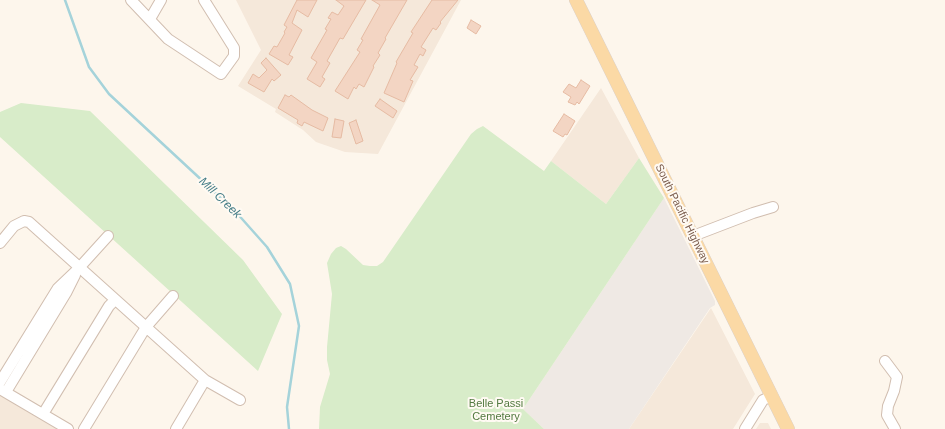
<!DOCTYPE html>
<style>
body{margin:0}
canvas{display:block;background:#fdf6ec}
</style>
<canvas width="945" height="429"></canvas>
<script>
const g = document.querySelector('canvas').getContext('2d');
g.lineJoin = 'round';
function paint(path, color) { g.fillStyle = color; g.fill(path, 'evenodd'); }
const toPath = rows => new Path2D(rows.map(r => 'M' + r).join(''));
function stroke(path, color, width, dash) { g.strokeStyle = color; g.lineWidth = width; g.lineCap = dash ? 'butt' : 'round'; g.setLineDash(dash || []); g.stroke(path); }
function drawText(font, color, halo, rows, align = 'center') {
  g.font = font + ' Arial,sans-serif'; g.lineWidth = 4; g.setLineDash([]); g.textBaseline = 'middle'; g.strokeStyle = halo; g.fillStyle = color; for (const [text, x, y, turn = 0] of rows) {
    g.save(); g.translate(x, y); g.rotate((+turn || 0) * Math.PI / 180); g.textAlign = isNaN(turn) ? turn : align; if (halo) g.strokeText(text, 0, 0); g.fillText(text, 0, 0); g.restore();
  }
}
paint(toPath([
 [236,0,461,0,378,154,345,152,316,142,303,130,275,112,276,109,238,86,261,50],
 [601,88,639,158,606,204,551,161],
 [711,308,755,394,733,429,629,429],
 [0,395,15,402,63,429,0,429],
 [760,423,768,423,771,429,756,429]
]), '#f5e8da');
paint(toPath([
 [664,198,715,301,715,305,710,308,629,429,544,429,523,409]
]), '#efe9e4');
paint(toPath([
 [21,103,90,111,243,260,282,314,258,371,0,137,0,112],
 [483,126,544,171,551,161,606,204,639,158,664,198,523,409,544,429,319,429,320,407,330,374,327,360,327,347,332,294,327,263,331,254,336,248,341,246,346,249,363,265,370,266,377,266,383,262,471,134,477,129]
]), '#d8ecc9');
stroke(toPath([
 [65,0,89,67,109,94,235,211,267,247,290,284,299,326,287,407,289,429]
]), '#a5d3da', 2.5);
const building = toPath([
 [297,0,317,0,308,17,297,10,292,23,302,30,289,55,293,57,288,65,269,54,274,46,277,47,285,33,284,32,287,27,284,25,297,0],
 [336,0,366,0,343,39,340,38,327,61,330,63,322,77,325,79,320,87,307,79,317,62,311,58,327,30,325,29,331,19,328,18,332,12,338,15,344,6,336,0],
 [372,0,407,0,385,38,386,39,378,53,380,55,373,66,374,67,364,87,359,84,356,89,354,87,348,99,335,91,360,52,357,50,363,40,361,39,380,5,372,0],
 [432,0,458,0,440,22,441,23,436,30,433,28,421,47,426,50,423,56,420,54,414,65,418,67,410,80,413,81,404,102,384,93,397,63,396,62,413,33,411,32,432,0],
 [471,20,481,26,476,34,467,28,471,20],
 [266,58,281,75,274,81,272,79,264,92,248,83,253,74,259,78,267,70,261,63,266,58],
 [581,80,590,86,579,104,577,102,575,105,568,102,571,97,563,92,569,84,576,88,581,80],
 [285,95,289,97,291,95,312,110,328,118,323,131,304,122,302,126,297,123,298,120,278,108,285,95],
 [380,99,397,111,393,118,375,106,380,99],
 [564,114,575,121,567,135,565,134,563,137,553,131,564,114],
 [335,119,344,121,341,138,332,137,335,119],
 [356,120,363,141,356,144,349,123,356,120]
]);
paint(building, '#f3d5c3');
stroke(building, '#e6bba3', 1);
const minor = toPath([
 [131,0,168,39,221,74,234,56,234,48,204,0],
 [150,19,161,0],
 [693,236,753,213,773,207],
 [0,243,14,226,24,221,29,222,205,380,240,400],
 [885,361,897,377,894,391,888,406,887,415,895,429],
 [0,382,58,288,79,268,108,236],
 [0,389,68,429],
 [6,392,66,293,75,275],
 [43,414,109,306,115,300],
 [84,429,146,327,173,296],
 [176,429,205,380],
 [745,429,763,400,772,396]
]);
const major = toPath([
 [576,0,788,429]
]);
stroke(minor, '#d1beb0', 12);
stroke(major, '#dad1cd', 14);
stroke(minor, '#fff', 10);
stroke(major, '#fbd9a5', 13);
drawText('11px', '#7a5c4d', '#fffaf3', [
 ["South Pacific Highway",682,214,64]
]);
drawText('11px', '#537a41', '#fffaf3', [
 ["Belle Passi",496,404],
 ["Cemetery",496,417]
]);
drawText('italic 12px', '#437c86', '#fffaf3', [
 ["Mill Creek",220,198,44]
]);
</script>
